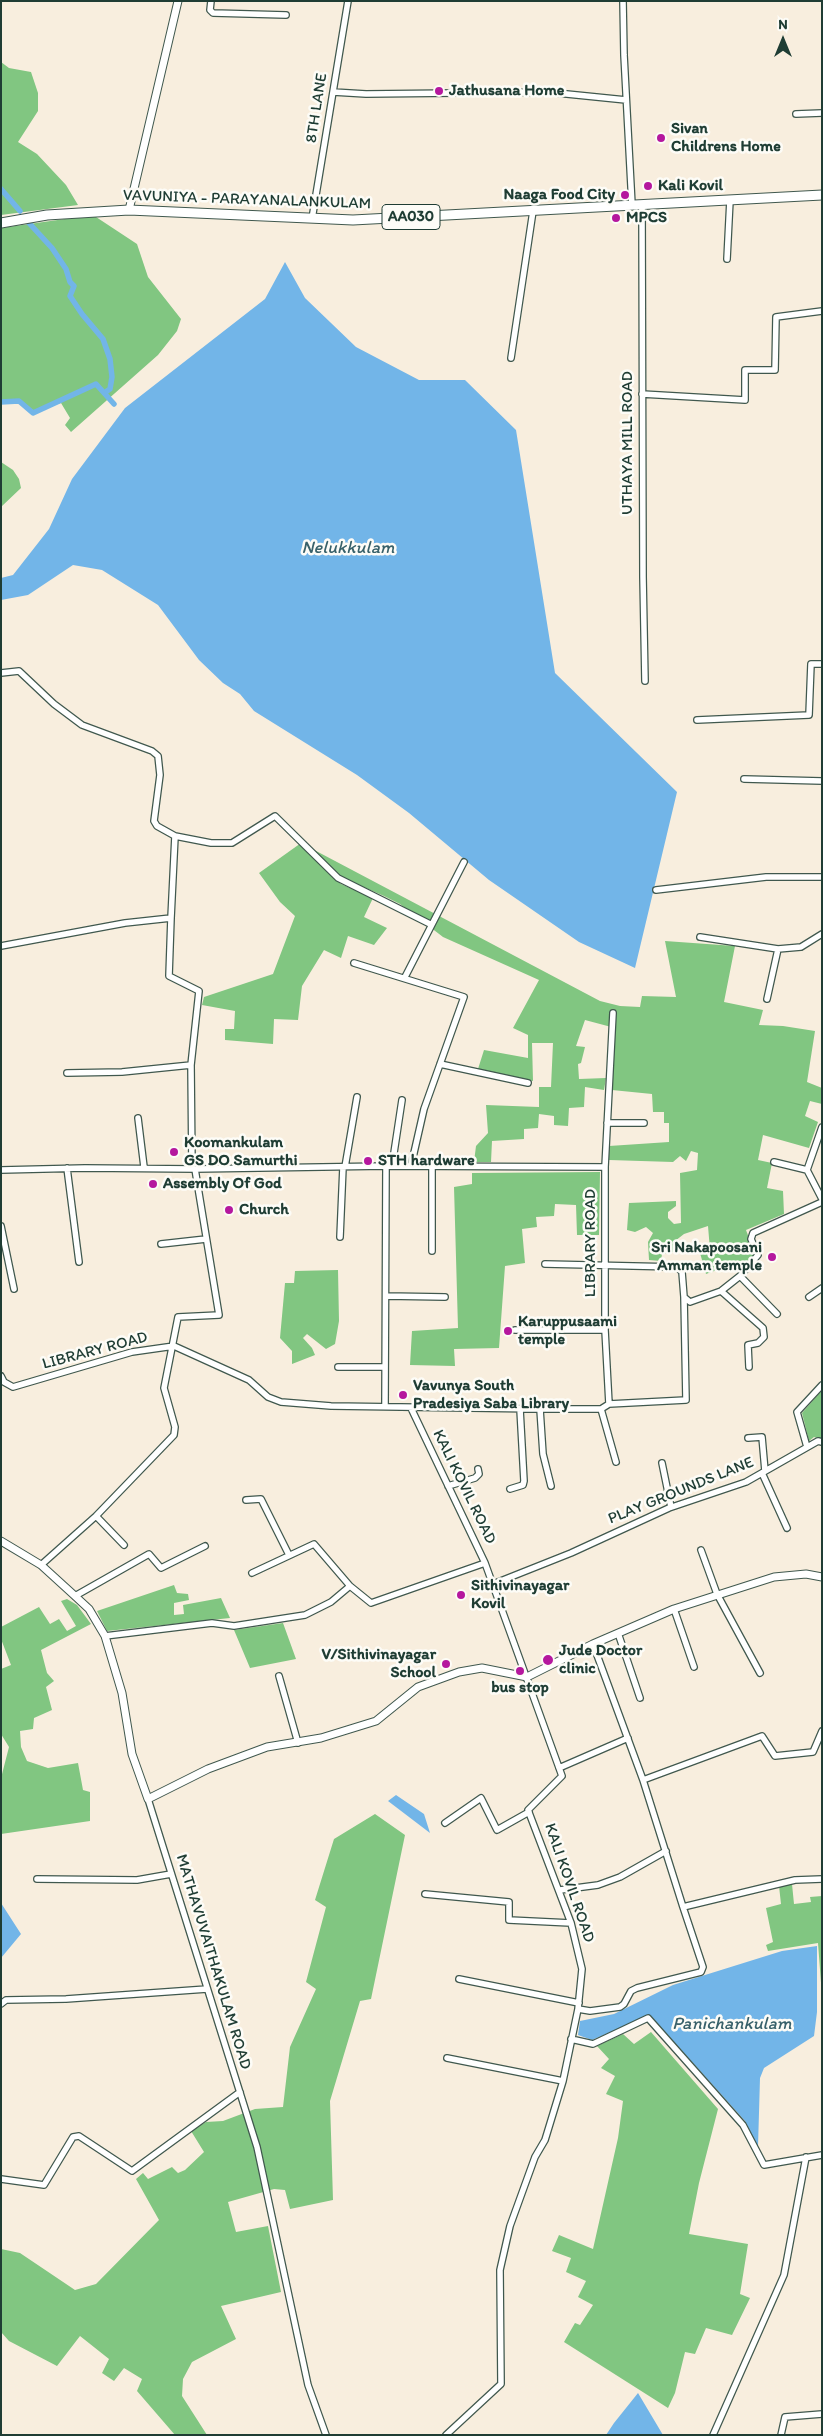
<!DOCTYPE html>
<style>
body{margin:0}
#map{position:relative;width:823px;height:2436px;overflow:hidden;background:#f8eede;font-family:Itim,sans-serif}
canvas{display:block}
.frame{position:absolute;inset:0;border:2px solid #1f3d34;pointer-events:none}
.north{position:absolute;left:758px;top:15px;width:50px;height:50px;-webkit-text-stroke:4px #fdfcf7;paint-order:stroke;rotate:0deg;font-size:14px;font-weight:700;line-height:20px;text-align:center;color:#1f3d34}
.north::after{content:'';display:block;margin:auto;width:18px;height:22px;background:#1f3d34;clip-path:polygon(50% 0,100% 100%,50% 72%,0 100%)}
</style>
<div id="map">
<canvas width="823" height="2436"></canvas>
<div class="frame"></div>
<div class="north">N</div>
</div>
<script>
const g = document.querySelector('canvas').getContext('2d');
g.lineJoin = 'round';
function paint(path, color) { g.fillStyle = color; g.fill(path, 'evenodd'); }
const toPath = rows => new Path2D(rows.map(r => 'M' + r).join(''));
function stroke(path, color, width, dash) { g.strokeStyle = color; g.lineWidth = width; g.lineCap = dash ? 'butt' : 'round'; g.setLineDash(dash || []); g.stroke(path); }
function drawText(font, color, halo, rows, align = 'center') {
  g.font = font + ' Itim,sans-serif'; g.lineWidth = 5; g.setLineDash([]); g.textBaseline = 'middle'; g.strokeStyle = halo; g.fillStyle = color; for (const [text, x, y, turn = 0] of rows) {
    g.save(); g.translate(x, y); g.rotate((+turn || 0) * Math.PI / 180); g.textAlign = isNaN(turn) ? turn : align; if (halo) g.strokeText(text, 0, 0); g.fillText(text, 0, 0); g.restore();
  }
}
paint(toPath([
 [1,62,9,68,31,72,38,93,38,111,18,142,37,154,66,185,78,205,1,215],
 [93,215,137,244,148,277,181,319,177,331,158,355,71,432,65,425,70,418,61,403,34,411,19,400,1,401,1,228],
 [1,462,13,470,19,479,21,488,1,507],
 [301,843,600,1001,620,1006,640,1007,642,996,676,997,665,941,735,946,724,1002,763,1010,759,1025,783,1026,815,1031,807,1082,822,1088,822,1104,810,1101,805,1116,818,1122,809,1148,763,1135,758,1160,772,1163,767,1188,783,1191,784,1214,746,1230,755,1254,739,1273,730,1265,706,1274,700,1253,710,1250,708,1226,684,1234,675,1241,673,1252,662,1254,661,1261,649,1260,648,1242,653,1233,646,1227,635,1232,627,1230,629,1203,676,1201,676,1206,668,1212,668,1218,674,1224,681,1223,680,1173,697,1170,698,1153,691,1151,686,1161,680,1156,673,1162,609,1160,609,1146,669,1142,669,1123,664,1123,664,1112,653,1112,652,1094,612,1090,615,1028,585,1020,576,1046,585,1047,581,1063,578,1064,579,1079,606,1078,604,1090,585,1087,584,1107,569,1108,568,1126,554,1125,554,1116,539,1114,538,1128,524,1129,524,1139,492,1141,491,1162,474,1162,476,1146,488,1133,486,1105,539,1107,539,1087,551,1087,553,1043,532,1043,533,1081,478,1069,484,1050,528,1058,528,1035,513,1028,539,980,443,937,400,904,384,896,327,871,341,884,373,898,364,917,387,928,374,945,348,936,341,958,324,950,302,986,298,1020,274,1019,273,1044,225,1040,225,1029,234,1029,235,1011,202,1005,204,997,273,974,295,916,280,902,259,873],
 [600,1172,599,1235,577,1235,576,1205,555,1204,554,1216,536,1217,537,1227,522,1229,525,1263,505,1266,499,1348,454,1349,455,1366,410,1365,412,1331,458,1328,454,1187,472,1184,472,1173],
 [338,1270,339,1321,335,1344,326,1349,307,1334,303,1338,312,1348,315,1355,292,1364,292,1351,280,1338,285,1283,294,1283,295,1271],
 [822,1390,822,1440,814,1437,809,1441,802,1413],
 [174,1585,177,1593,188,1594,189,1600,174,1603,174,1615,184,1614,183,1605,221,1598,230,1618,107,1631,97,1611],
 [67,1599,77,1605,91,1624,41,1650,47,1673,54,1681,46,1687,52,1710,34,1718,33,1729,20,1731,21,1747,27,1761,48,1768,78,1763,83,1790,90,1792,90,1821,1,1834,1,1778,9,1747,1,1734,1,1669,11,1665,1,1639,1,1627,39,1607,50,1624,59,1619,67,1631,76,1626,61,1601],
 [283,1623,296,1659,250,1668,234,1630],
 [375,1814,405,1835,371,1999,360,2001,330,2101,333,2200,290,2209,285,2190,274,2189,228,2202,236,2232,268,2226,281,2292,221,2306,236,2339,192,2362,183,2379,182,2396,207,2435,175,2435,137,2391,142,2379,124,2368,114,2381,102,2373,109,2359,80,2336,57,2366,9,2341,1,2332,1,2249,20,2253,75,2290,96,2284,159,2220,136,2179,143,2173,148,2179,172,2167,178,2173,185,2170,204,2152,191,2131,206,2122,223,2121,255,2109,283,2107,290,2047,316,1989,306,1982,326,1907,315,1900,334,1839],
 [792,1884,794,1904,811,1902,810,1897,822,1896,822,1996,818,1943,768,1951,766,1945,773,1942,766,1908,781,1904,779,1886],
 [651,2032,718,2109,699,2183,689,2234,748,2244,740,2294,750,2298,732,2335,706,2328,695,2354,685,2352,675,2393,668,2408,564,2342,575,2323,580,2325,593,2305,578,2297,586,2281,566,2272,571,2258,552,2251,559,2235,593,2249,618,2138,623,2101,606,2094,615,2076,601,2068,609,2059,597,2046,623,2034,634,2044]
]), '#81c681');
paint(toPath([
 [285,262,305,298,356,347,419,380,465,380,516,430,555,673,677,792,635,968,579,942,489,880,409,813,357,775,254,711,240,694,223,683,199,660,158,605,102,570,73,565,28,595,1,600,1,578,13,575,49,529,72,479,125,408,265,299],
 [396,1795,424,1814,430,1833,388,1801],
 [1,1903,21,1934,1,1958],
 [817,1946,817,2012,814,2036,764,2068,760,2078,758,2147,745,2121,650,2015,592,2040,578,2035,580,2021,614,2014,673,1985,782,1951],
 [638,2393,663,2435,606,2435,614,2423]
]), '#72b5e8');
stroke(toPath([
 [1,189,20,211],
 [29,223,52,248,66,269,70,282,74,286,70,296,82,314,103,339,110,359,112,377,110,389,104,393],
 [1,402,19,401,33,413,96,384,114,404]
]), '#72b5e8', 5.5);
const minor = toPath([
 [211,1,210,10,213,13,286,15],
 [623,1,624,55,632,205],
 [333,92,366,94,547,92,626,100],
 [796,114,822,113],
 [642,205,643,577,645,681],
 [312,219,348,1],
 [727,259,730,200],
 [511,358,533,211],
 [642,394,745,400,745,370,775,370,776,317,822,311],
 [1,673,19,671,54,704,82,725,152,751,158,756,160,775,154,821,157,826,175,836,211,843,232,843,275,816,338,878,430,924],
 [697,720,809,715,811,664,822,664],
 [744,779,822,781],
 [656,890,766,877,822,877],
 [171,918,175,836],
 [700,937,778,949,801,947,822,934],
 [1,946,125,923,171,918,169,976,199,991,191,1065,192,1169],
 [354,963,464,997,424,1109,411,1166],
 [405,977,464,862],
 [767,999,778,949],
 [440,1064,528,1083],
 [67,1073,122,1072,191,1065],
 [138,1118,144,1167],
 [607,1123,644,1123],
 [822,1127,807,1170,822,1199],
 [774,1162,807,1170],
 [392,1166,402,1100],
 [432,1166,432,1251],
 [345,1167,357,1097],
 [67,1168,79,1262],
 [1,1170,85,1168,195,1169,386,1166,605,1167],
 [1,1226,14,1289],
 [340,1237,343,1167],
 [161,1244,206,1239],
 [545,1264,677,1267,682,1272,684,1297,690,1302,721,1291,740,1276,758,1255,751,1239,753,1233,822,1202],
 [740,1276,777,1314],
 [721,1291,763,1328,764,1337,758,1343,748,1345,749,1367],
 [386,1296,445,1297],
 [809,1297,822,1288],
 [515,1330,605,1330],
 [338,1367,385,1367],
 [1,1376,4,1382,13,1387,132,1352,174,1346,249,1380,268,1397,281,1402,331,1406,540,1409,601,1409,609,1404,686,1400,684,1297],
 [609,1404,605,1330,605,1167,613,1013],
 [385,1406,386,1166],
 [411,1408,485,1563,562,1776,528,1810,571,1923,582,1969,578,2009,563,2081,545,2140,535,2157,510,2226,500,2270,501,2384,446,2435],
 [540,1409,543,1454,551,1486],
 [601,1409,616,1462],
 [748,1438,762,1437,765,1471],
 [807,1447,797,1412,822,1385],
 [662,1463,671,1507],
 [762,1473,787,1528],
 [448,1486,475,1478,479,1474,478,1469],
 [510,1489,523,1485,524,1481,520,1409],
 [246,1500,261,1499,289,1555],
 [96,1516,124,1545],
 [701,1550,717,1594,760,1673],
 [41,1565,96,1516,174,1435,175,1427,164,1388,178,1317,219,1315,195,1169],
 [252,1573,314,1544,350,1586],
 [493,1584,571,1553,669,1508,746,1482,818,1441,822,1442],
 [75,1596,149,1554,161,1568,205,1546],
 [674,1609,694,1667],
 [618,1633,640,1698],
 [105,1636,212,1623,234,1626,305,1615,331,1602,350,1586,371,1603,485,1563],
 [593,1644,643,1780,683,1907,795,1880,822,1879],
 [279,1676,298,1743],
 [559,1768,628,1738],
 [643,1780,762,1736,775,1756,813,1752,822,1731],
 [148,1799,257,2147,308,2385,326,2435],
 [445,1823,481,1798,497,1830,529,1812],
 [37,1879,137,1880,171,1874],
 [560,1890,598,1885,620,1877,666,1851],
 [425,1894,509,1902,509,1920,571,1923],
 [459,1979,579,2003],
 [1,2004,6,2000,66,1999,207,1989],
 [578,2009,590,2011,620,2007,624,2004,631,1991,637,1988,701,1972,703,1967,683,1907],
 [571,2039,593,2044,648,2018,743,2125,764,2165,822,2155],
 [447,2058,563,2081],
 [1,2179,44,2185,73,2137,79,2136,132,2171,240,2092],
 [713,2435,784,2275,806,2157],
 [781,2435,785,2417,822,2414]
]);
const tertiary = toPath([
 [129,210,178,1],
 [1,1541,41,1565,75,1596,89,1609,105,1636,122,1693,132,1754,148,1799,208,1769,267,1747,321,1738,376,1721,418,1687,459,1672,482,1668,527,1677,593,1644,674,1609,774,1577,806,1574,822,1577]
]);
const trunk = toPath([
 [1,223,47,215,129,210,353,220,822,195]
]);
stroke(minor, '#40584e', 8);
stroke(tertiary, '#40584e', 9);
stroke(trunk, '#40584e', 11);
stroke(minor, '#fff', 5.5);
stroke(tertiary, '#fff', 7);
stroke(trunk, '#fff', 9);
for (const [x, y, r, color] of [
 [439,91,5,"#b5179e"],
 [661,138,5,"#b5179e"],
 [648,186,5,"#b5179e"],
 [625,195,5,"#b5179e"],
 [616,218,5,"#b5179e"],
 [174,1152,5,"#b5179e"],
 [368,1161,5,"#b5179e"],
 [153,1184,5,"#b5179e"],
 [229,1210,5,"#b5179e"],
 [772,1257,5,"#b5179e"],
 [508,1331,5,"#b5179e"],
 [403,1395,5,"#b5179e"],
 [461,1595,5,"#b5179e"],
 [548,1660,6,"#b5179e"],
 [446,1664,5,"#b5179e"],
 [520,1671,5,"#b5179e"]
]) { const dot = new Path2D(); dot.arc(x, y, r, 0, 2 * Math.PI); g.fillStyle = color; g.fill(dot); stroke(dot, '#fdfcf7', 2); }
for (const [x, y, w] of [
 [411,217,58]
]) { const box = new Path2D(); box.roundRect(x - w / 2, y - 12.5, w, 25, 4); g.fillStyle = '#fdfcf7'; g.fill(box); stroke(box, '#1f3d34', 1); }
drawText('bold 15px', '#1f3d34', null, [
 ["AA030",411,217]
]);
drawText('bold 16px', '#1f3d34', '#fdfcf7', [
 ["Jathusana Home",449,91],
 ["Sivan",671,129],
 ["Childrens Home",671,147],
 ["Kali Kovil",658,186],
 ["Naaga Food City",615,195,"right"],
 ["MPCS",626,218],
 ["Koomankulam",184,1143],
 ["GS DO Samurthi",184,1161],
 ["STH hardware",378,1161],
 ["Assembly Of God",163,1184],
 ["Church",239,1210],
 ["Sri Nakapoosani",762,1248,"right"],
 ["Amman temple",762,1266,"right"],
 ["Karuppusaami",518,1322],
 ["temple",518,1340],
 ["Vavunya South",413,1386],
 ["Pradesiya Saba Library",413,1404],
 ["Sithivinayagar",471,1586],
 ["Kovil",471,1604],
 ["Jude Doctor",559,1651],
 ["clinic",559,1669],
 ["V/Sithivinayagar",436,1655,"right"],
 ["School",436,1673,"right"],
 ["bus stop",520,1688,"center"]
], 'left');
drawText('16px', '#1f3d34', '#fdfcf7', [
 ["8TH LANE",317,108,-81],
 ["VAVUNIYA - PARAYANALANKULAM",247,200,2],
 ["UTHAYA MILL ROAD",628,443,-90],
 ["LIBRARY ROAD",591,1243,-90],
 ["LIBRARY ROAD",95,1351,-15],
 ["KALI KOVIL ROAD",464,1487,64],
 ["PLAY GROUNDS LANE",681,1491,-22],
 ["KALI KOVIL ROAD",569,1883,71],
 ["MATHAVUVAITHAKULAM ROAD",213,1962,73]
]);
drawText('italic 18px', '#38616a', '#fdfcf7', [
 ["Nelukkulam",348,548],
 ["Panichankulam",732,2024]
]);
</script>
